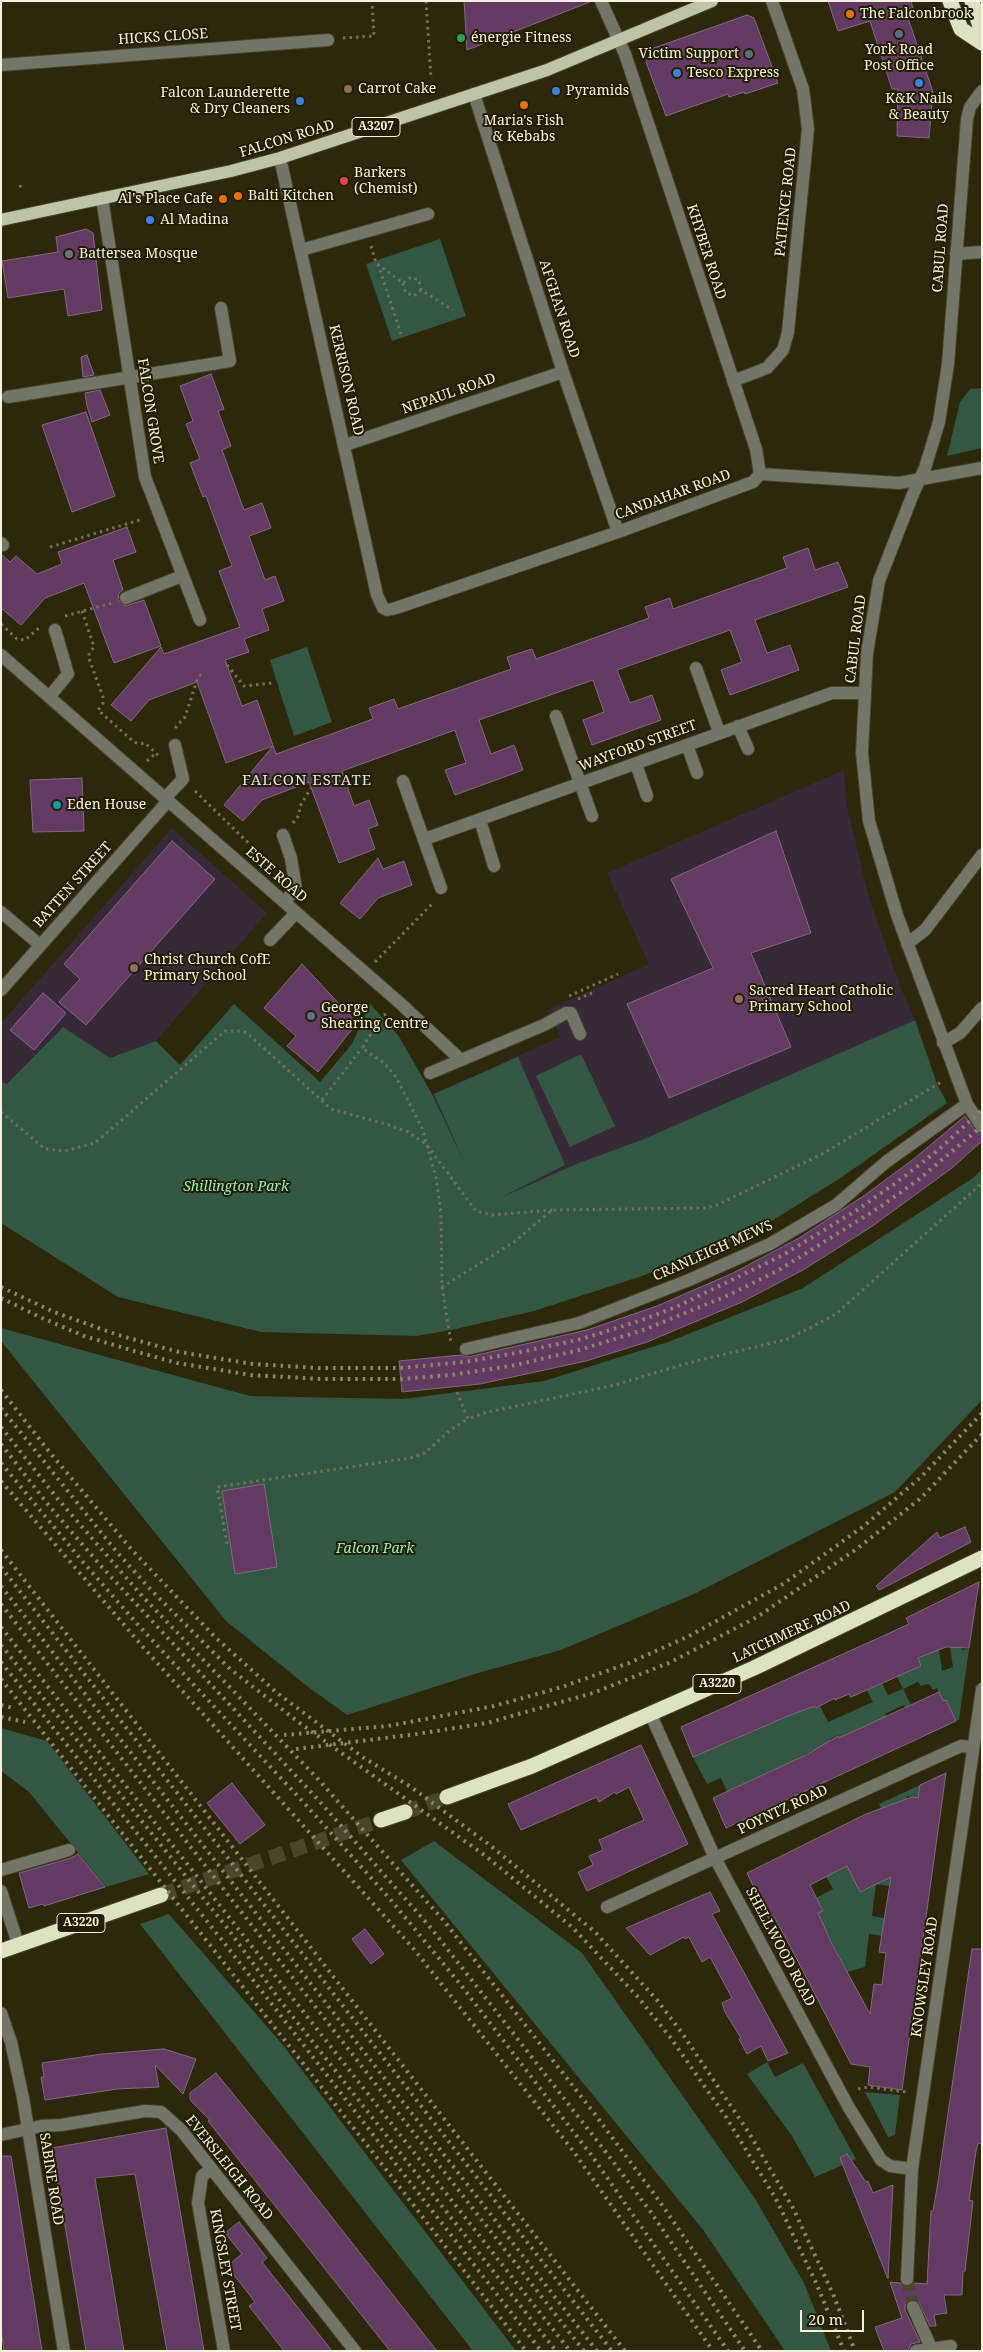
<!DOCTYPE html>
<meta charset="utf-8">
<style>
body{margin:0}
#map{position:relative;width:983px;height:2352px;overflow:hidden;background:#2d270b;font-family:"Noto Serif",serif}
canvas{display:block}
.frame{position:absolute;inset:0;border:2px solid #f4f1e0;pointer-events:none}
.scale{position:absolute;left:800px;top:2310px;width:64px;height:22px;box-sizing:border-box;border:2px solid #f4f1e0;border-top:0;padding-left:6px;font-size:15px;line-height:18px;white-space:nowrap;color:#f4f1e0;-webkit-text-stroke:4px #231e02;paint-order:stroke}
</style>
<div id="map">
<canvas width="983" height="2352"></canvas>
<div class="frame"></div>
<div class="scale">20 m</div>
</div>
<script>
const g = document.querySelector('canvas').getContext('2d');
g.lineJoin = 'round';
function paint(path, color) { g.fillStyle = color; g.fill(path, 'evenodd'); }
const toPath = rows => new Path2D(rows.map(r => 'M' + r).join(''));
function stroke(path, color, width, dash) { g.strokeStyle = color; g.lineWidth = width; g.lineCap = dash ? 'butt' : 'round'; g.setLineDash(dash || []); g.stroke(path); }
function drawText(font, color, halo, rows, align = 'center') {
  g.font = font + ' "Noto Serif",serif'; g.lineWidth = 4; g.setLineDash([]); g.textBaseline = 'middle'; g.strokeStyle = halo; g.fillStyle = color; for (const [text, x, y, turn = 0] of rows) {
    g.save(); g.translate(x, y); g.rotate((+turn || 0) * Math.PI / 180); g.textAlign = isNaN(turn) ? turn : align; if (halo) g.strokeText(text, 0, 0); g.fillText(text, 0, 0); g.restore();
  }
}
paint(toPath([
 [844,770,846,803,870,901,901,988,915,1020,644,1139,576,1164,485,1205,432,1094,560,1037,547,1010,649,964,607,873],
 [172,828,267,913,156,1041,110,1058,63,1027,7,1085,1,1081,1,1023]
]), '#372937');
paint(toPath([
 [440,239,466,316,392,341,366,264],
 [982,388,982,448,947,456,960,402,970,389],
 [307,647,332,722,294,736,270,660],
 [234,1004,320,1082,352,1044,370,1004,398,1035,432,1094,465,1164,434,1094,518,1057,565,1165,500,1198,576,1164,644,1139,915,1020,937,1084,947,1103,842,1177,754,1232,642,1276,534,1311,451,1330,416,1336,261,1332,118,1297,1,1223,1,1081,7,1084,63,1027,110,1058,156,1041,180,1065],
 [581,1054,615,1126,570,1147,536,1076],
 [982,1169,982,1400,895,1492,694,1594,561,1650,478,1673,347,1715,307,1686,226,1621,1,1341,1,1328,250,1396,403,1399,544,1381,668,1342,803,1288,973,1178],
 [947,1626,962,1650,969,1649,959,1720,956,1721,946,1700,943,1701,937,1688,933,1690,930,1685,927,1684,921,1686,918,1682,903,1689,916,1715,910,1717,904,1705,895,1709,885,1714,891,1725,840,1738,838,1735,830,1739,832,1743,817,1758,813,1750,797,1759,800,1766,794,1769,791,1762,775,1769,737,1787,730,1799,721,1778,707,1784,693,1757,716,1737,720,1746,736,1739,745,1725,749,1733,765,1726,774,1711,778,1720,814,1703,816,1708,820,1706,828,1722,873,1702,867,1690,874,1687,878,1675,888,1695,903,1689,894,1670,913,1648,939,1649,942,1671,953,1667],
 [1,1728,47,1741,149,1874,106,1887,29,1792,1,1771],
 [920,1785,918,1798,907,1796,904,1813,881,1808,879,1804],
 [434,1841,582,1953,754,2197,804,2283,831,2351,785,2351,704,2231,401,1860],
 [849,1862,878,1866,906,1889,876,1884,872,1916,901,1921,899,1938,869,1934,865,1967,847,1972,825,1929,809,1918,822,1911,816,1898,833,1889,823,1871],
 [169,1914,282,2044,516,2351,473,2351,140,1924],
 [767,2062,775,2077,803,2063,856,2159,815,2177,792,2136,747,2074],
 [865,2092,900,2095,895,2135,888,2137]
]), '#325843');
const building = toPath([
 [464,1,590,1,590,2,467,50,464,1],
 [828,1,911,1,915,16,908,18,933,92,929,138,897,136,898,89,892,89,870,21,838,31,828,1],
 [747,15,754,18,778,83,745,94,744,92,729,97,728,94,666,116,646,62,651,49,747,15],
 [86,229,93,233,102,310,68,316,64,289,8,298,2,261,58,252,56,237,86,229],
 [87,355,94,375,83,377,81,357,87,355],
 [211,374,224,409,218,411,231,446,222,450,244,510,262,503,271,528,249,536,265,580,275,576,284,601,262,609,269,630,244,639,249,652,225,660,242,706,257,700,276,754,373,719,369,708,394,699,398,709,511,669,507,657,532,649,536,659,649,618,645,607,670,598,673,609,787,568,783,557,808,548,815,570,838,562,848,587,755,620,767,653,790,645,799,670,730,695,721,670,742,662,730,630,617,670,630,703,652,695,661,720,592,745,583,720,604,712,593,680,479,720,491,754,514,745,523,770,455,795,445,770,466,763,455,730,342,771,354,806,369,800,378,825,368,829,375,849,339,863,309,782,262,800,243,821,224,805,273,746,226,763,197,682,149,700,131,721,111,705,161,647,164,654,240,627,219,571,232,566,206,496,203,497,190,463,200,459,186,424,193,421,180,386,211,374],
 [100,390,110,415,92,422,87,406,85,393,100,390],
 [86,412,115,496,72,512,42,425,86,412],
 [127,527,136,552,113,560,123,590,119,593,118,600,125,606,144,600,161,646,114,663,84,583,45,598,21,625,1,608,1,554,10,562,16,556,37,574,62,564,58,552,127,527],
 [82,778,84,831,33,832,30,780,82,778],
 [776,831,811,933,751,953,791,1047,669,1098,627,1004,713,968,671,879,776,831],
 [172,841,215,879,86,1025,59,1002,80,979,64,964,172,841],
 [378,858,383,869,404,861,412,885,378,898,360,919,340,903,378,858],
 [302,964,357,1023,318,1072,287,1046,296,1036,264,1008,302,964],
 [43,993,66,1013,34,1050,10,1030,43,993],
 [965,1116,976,1132,982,1135,982,1141,952,1168,871,1227,803,1270,742,1302,647,1342,586,1361,480,1384,402,1392,399,1361,461,1355,468,1357,587,1330,657,1306,733,1273,799,1238,865,1195,915,1158,965,1116],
 [264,1484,277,1567,235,1574,222,1491,264,1484],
 [965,1527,971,1542,891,1584,879,1590,876,1586,937,1532,940,1538,965,1527],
 [979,1582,969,1648,946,1647,918,1658,921,1666,851,1697,849,1694,835,1700,835,1698,816,1708,815,1706,788,1716,693,1757,681,1727,894,1631,909,1624,906,1618,979,1582],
 [939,1692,943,1701,946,1700,956,1721,726,1828,713,1798,806,1755,838,1736,839,1738,939,1692],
 [641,1745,688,1844,587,1891,578,1872,593,1865,589,1856,603,1850,599,1840,644,1820,629,1787,616,1794,615,1792,599,1802,597,1797,521,1830,508,1804,641,1745],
 [946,1773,902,2090,868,2085,870,2067,851,2064,790,1946,774,1917,769,1919,747,1873,866,1814,912,1797,918,1798,920,1785,946,1773],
 [847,1866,860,1892,891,1877,879,1952,886,1953,882,1985,874,1984,870,2014,832,1944,818,1913,823,1911,810,1885,847,1866],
 [232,1783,265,1825,240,1844,207,1803,232,1783],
 [78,1854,105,1887,44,1906,43,1904,29,1908,19,1873,71,1858,78,1854],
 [710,1892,720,1911,712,1914,788,2053,768,2061,761,2046,747,2054,739,2039,741,2038,725,2012,722,2003,732,1998,710,1957,702,1962,689,1937,685,1939,684,1937,650,1955,626,1928,710,1892],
 [365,1929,384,1954,371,1964,352,1939,365,1929],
 [972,1949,982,1949,982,2144,978,2143,976,2151,969,2200,973,2201,965,2271,963,2271,962,2295,944,2295,947,2313,934,2315,936,2326,930,2326,918,2301,909,2300,905,2306,905,2310,920,2342,911,2344,908,2351,884,2351,875,2327,902,2318,890,2282,900,2283,907,2287,914,2283,927,2284,931,2211,933,2211,938,2182,972,1949],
 [164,2049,196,2059,183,2094,155,2065,159,2087,117,2089,45,2100,41,2077,44,2077,42,2063,102,2054,164,2049],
 [216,2073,283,2155,437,2351,390,2351,208,2121,210,2120,190,2100,190,2093,216,2073],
 [166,2128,204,2351,167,2351,135,2174,95,2178,124,2351,86,2351,52,2148,166,2128],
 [847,2154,866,2182,868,2181,873,2193,893,2185,888,2279,840,2158,847,2154],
 [1,2156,11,2156,42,2351,4,2351,1,2329,1,2156],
 [239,2222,267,2258,262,2262,332,2351,284,2351,249,2306,255,2302,227,2266,242,2254,225,2233,239,2222]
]);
paint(building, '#633a62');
stroke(building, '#816980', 1);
stroke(toPath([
 [907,2279,913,2307]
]), '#4b452b', 12, [12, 6]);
stroke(toPath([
 [405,1812,447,1797],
 [161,1895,381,1820]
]), '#4b452b', 15, [15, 8]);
const minor = toPath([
 [601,1,625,54,756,449,760,474],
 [1,65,328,40],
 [982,91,970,107,967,119,948,364,939,422,925,468,913,494,879,581,867,653,862,753,869,821,897,915,967,1104,982,1127],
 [474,94,563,372,618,532],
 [280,158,377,595,383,608,387,610,396,608,618,532,753,482,760,474],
 [102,198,145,477,200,620],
 [301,250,428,214],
 [956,254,982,252],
 [733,381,767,368,783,350,788,332,808,129,803,89,772,1],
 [8,397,230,361,221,308],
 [345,445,563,372],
 [760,474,899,483,982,468],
 [1,543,3,545],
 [126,598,182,576],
 [1,655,401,1004,461,1060,544,1025,566,1013,571,1013,580,1034],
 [696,668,719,732],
 [50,696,68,674,55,630],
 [556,716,592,816],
 [738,726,748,749],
 [687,745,697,773],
 [636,764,647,796],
 [403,781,441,888],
 [165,798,183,779,175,745],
 [480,820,494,866],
 [283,835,291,858,296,889,284,902],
 [425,839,832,693,864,693],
 [1,912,40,945],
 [270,940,296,913],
 [907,944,925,930,982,855],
 [1,990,168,801],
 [943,1043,960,1033,982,1008],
 [430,1073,461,1060],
 [466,1349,579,1323,689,1280,770,1244,836,1205,886,1162,967,1104],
 [650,1713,715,1858,848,2106,881,2160,890,2166,912,2169],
 [1,1870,69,1850],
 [1,1891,18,1944],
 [607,1907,961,1746,973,1747],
 [1,2013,11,2042,23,2098,64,2351],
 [1,2135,41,2126,61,2125,145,2111,161,2112,181,2130,355,2351],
 [211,2169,202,2176,198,2203,224,2351],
 [907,2279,912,2169,982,1689],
 [913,2307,931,2348],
 [916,2351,951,2346]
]);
const major = toPath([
 [1,220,231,171,280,158,547,70,712,1]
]);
const highway = toPath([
 [950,1,961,29,982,43],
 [972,1,982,33],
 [447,1797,532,1766,754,1668,982,1558],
 [381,1820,405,1812],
 [1,1951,161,1895]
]);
stroke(minor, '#494329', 14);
stroke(major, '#494329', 14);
stroke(highway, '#494329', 17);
stroke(toPath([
 [426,1,431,79],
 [343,38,374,36,372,1],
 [20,185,21,190],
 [371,246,376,263,403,283,411,277,419,280,421,290,453,310],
 [378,264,401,334],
 [403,283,405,292,414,296,421,290],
 [50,547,143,519],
 [82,611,94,647,88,656,103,697,103,703,98,710,134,742,140,744,145,743,160,757],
 [65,616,112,603],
 [1,624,17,639,25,640,39,628],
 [227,665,244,686,272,683],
 [175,728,185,717,198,677,202,674],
 [147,761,156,753],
 [195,791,275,869],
 [293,823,299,815,300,806,311,788],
 [375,962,434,902],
 [569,996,618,974],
 [578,999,592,993],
 [386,1014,382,1016,362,1048,384,1063,396,1077,422,1128,436,1177,441,1214,442,1287,514,1242,552,1210,706,1208,717,1205,824,1153,941,1082],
 [322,1100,362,1048],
 [1,1112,45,1149,65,1151,95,1143,225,1031,240,1031,247,1033,331,1109,389,1125,408,1132,426,1144,476,1211,493,1215,552,1210],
 [442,1287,451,1343],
 [457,1392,468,1419,484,1413,615,1385,688,1363,788,1339,836,1314,982,1183],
 [227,1544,217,1487,410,1458,425,1453,450,1430,468,1419],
 [858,2089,869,2087,906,2092]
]), '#746f57', 3, [2.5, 4]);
stroke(minor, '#727568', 12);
stroke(major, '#bfc4a8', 12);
stroke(highway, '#dde3c2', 15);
stroke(toPath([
 [1,1287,54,1312,118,1335,179,1352,253,1364,319,1368,400,1368,464,1362,516,1353,582,1339,642,1320,676,1307,783,1255,857,1210,897,1182,937,1151,982,1110],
 [1,1298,42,1318,84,1336,134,1351,177,1363,251,1375,321,1379,400,1379,451,1375,516,1365,583,1349,646,1329,729,1295,779,1270,880,1207,918,1180,982,1126],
 [1,1390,51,1454,132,1550,215,1637,276,1692,364,1758,411,1787,491,1846,595,1932,657,2000,682,2033,749,2133,793,2208,833,2294,855,2351],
 [1,1408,116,1551,152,1591,230,1669,301,1724,487,1857,573,1928,637,1996,670,2037,726,2117,776,2199,817,2285,844,2351],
 [1,1427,57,1498,143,1597,317,1778,444,1921,594,2113,660,2202,762,2351],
 [1,1444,50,1507,101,1566,321,1803,431,1928,605,2151,650,2211,745,2351],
 [1,1463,83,1562,139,1626,305,1804,390,1899,460,1984,592,2156,728,2351],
 [1,1481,143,1647,413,1948,574,2152,713,2351],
 [1,1550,625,2351],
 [1,1567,612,2351],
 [1,1586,597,2351],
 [1,1604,584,2351],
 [1,1627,570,2351],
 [1,1645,228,1929,279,1999,556,2351],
 [1,1662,229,1949,541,2351],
 [1,1679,371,2150,526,2351],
 [1,1705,13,1708],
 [1,1717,25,1722],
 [284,1735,388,1726,494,1706,562,1687,629,1663,689,1636,783,1584,864,1526,922,1476,982,1413],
 [296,1749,417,1734,487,1723,593,1693,671,1662,757,1617,858,1548,921,1498,982,1434]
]), '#8b866f', 4, [2.5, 5]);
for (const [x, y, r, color] of [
 [850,14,5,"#e8710a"],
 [899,34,5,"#5c6f8a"],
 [461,38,5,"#2e9e5b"],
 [749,54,5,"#5c6f8a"],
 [677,73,5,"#3f7fe0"],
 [919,83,5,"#3f7fe0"],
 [348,89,5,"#8d6e63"],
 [556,91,5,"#3f7fe0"],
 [300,101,5,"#3f7fe0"],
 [524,105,5,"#e8710a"],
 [344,181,5,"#e0444e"],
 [238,196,5,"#e8710a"],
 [223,199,5,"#e8710a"],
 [150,220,5,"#3f7fe0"],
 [69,254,5,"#6b7280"],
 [57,805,5,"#0f9aa8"],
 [134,968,5,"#8d6e63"],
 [739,999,5,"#8d6e63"],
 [311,1016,5,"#5c6f8a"]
]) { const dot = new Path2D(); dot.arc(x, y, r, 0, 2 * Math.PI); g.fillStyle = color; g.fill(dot); stroke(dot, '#231e02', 2); }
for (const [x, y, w] of [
 [376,127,48],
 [717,1684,48],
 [81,1923,48]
]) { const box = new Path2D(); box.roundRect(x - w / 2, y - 9.5, w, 19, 4); g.fillStyle = '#231e02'; g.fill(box); stroke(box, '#f4f1e0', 1); }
drawText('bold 12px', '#f4f1e0', null, [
 ["A3207",376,127],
 ["A3220",717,1684],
 ["A3220",81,1923]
]);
drawText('14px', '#f4f1e0', '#231e02', [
 ["The Falconbrook",860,14],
 ["énergie Fitness",471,38],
 ["York Road",899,50,"center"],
 ["Post Office",899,66,"center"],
 ["Victim Support",739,54,"right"],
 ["Tesco Express",687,73],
 ["Carrot Cake",358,89],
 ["Pyramids",566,91],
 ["Falcon Launderette",290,93,"right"],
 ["& Dry Cleaners",290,109,"right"],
 ["K&K Nails",919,99,"center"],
 ["& Beauty",919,115,"center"],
 ["Maria's Fish",524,121,"center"],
 ["& Kebabs",524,137,"center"],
 ["Barkers",354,173],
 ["(Chemist)",354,189],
 ["Balti Kitchen",248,196],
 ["Al's Place Cafe",213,199,"right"],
 ["Al Madina",160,220],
 ["Battersea Mosque",79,254],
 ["Eden House",67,805],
 ["Christ Church CofE",144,960],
 ["Primary School",144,976],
 ["Sacred Heart Catholic",749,991],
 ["Primary School",749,1007],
 ["George",321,1008],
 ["Shearing Centre",321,1024]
], 'left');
drawText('14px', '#f4f1e0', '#231e02', [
 ["HICKS CLOSE",163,37,-4],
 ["FALCON ROAD",287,139,-17],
 ["PATIENCE ROAD",786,202,-84],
 ["CABUL ROAD",941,248,-86],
 ["KHYBER ROAD",706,252,72],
 ["AFGHAN ROAD",559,309,72],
 ["KERRISON ROAD",346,380,77],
 ["NEPAUL ROAD",449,394,-19],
 ["FALCON GROVE",150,411,81],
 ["CANDAHAR ROAD",673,495,-20],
 ["CABUL ROAD",856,639,-83],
 ["WAYFORD STREET",638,746,-20],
 ["ESTE ROAD",276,875,41],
 ["BATTEN STREET",73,885,-48],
 ["CRANLEIGH MEWS",713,1251,-24],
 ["LATCHMERE ROAD",792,1632,-25],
 ["POYNTZ ROAD",783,1810,-25],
 ["SHELLWOOD ROAD",780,1947,62],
 ["KNOWSLEY ROAD",925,1977,-82],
 ["EVERSLEIGH ROAD",229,2168,51],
 ["SABINE ROAD",51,2179,81],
 ["KINGSLEY STREET",225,2270,80]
]);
drawText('italic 14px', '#97f1c0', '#231e02', [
 ["Shillington Park",236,1187],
 ["Falcon Park",375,1549]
]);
g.letterSpacing = '1px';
drawText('15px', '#dee3f2', '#231e02', [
 ["FALCON ESTATE",307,781]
]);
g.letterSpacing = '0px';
</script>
